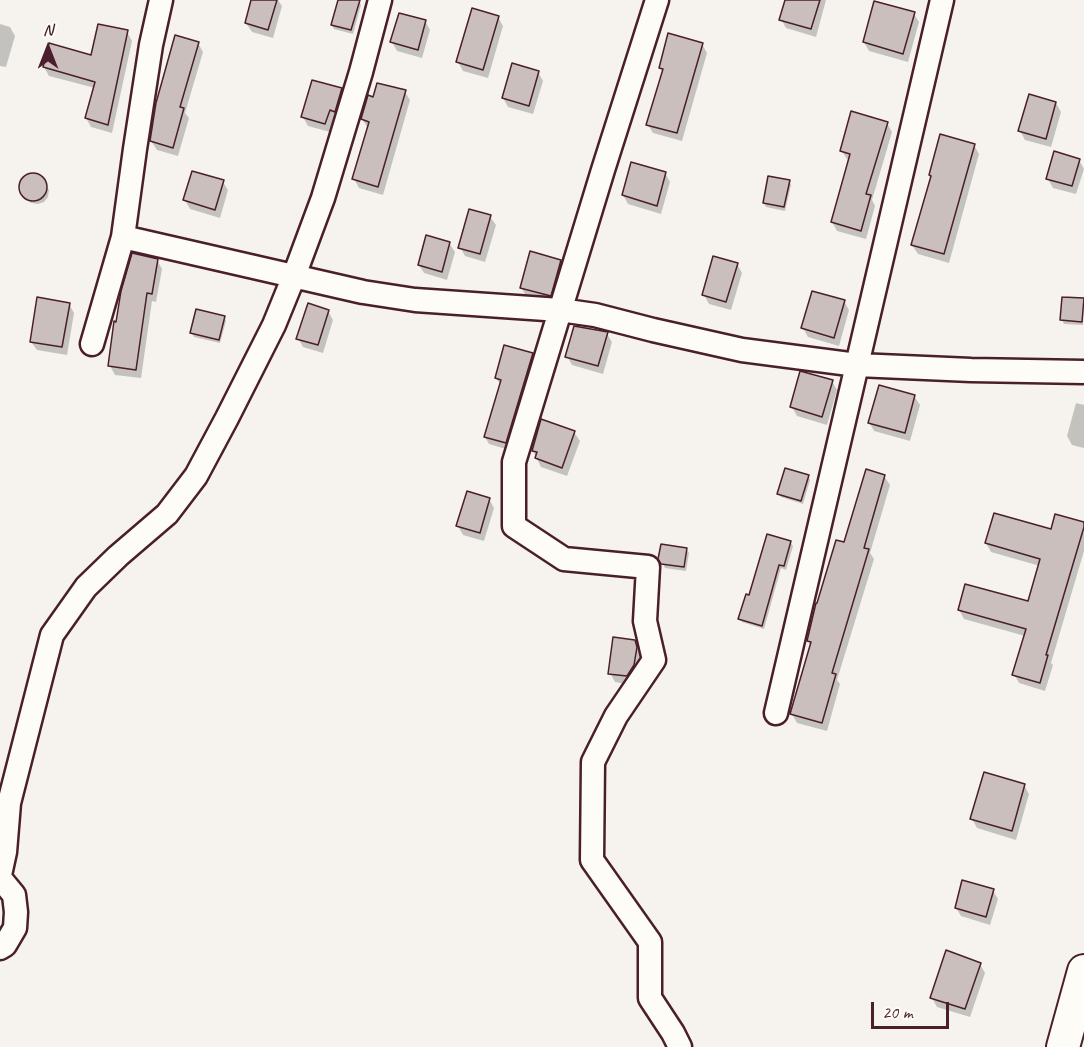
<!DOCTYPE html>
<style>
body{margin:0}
#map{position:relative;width:1084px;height:1047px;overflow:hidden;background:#f6f3ef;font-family:Caveat,sans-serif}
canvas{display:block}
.north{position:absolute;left:18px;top:18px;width:60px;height:60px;-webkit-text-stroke:4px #fdfcf7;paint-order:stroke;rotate:0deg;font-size:16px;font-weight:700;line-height:24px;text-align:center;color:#4a1f2b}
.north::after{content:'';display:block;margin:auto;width:21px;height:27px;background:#4a1f2b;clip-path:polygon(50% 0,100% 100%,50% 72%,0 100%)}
.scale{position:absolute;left:871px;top:1002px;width:78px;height:27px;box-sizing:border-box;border:3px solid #4a1f2b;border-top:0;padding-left:8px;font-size:18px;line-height:21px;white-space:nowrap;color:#4a1f2b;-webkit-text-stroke:4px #fdfcf7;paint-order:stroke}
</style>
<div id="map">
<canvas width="1084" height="1047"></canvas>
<div class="north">N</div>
<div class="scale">20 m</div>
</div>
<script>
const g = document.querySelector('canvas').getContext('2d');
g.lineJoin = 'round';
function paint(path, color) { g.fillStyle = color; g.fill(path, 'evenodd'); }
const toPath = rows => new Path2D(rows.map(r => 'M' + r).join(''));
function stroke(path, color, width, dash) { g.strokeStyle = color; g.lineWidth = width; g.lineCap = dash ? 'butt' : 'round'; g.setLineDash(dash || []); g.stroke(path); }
paint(toPath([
 [253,0,278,0,282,6,273,38,252,32,246,23],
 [339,0,353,0,359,1,361,5,353,34,334,29,332,25],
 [786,0,826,0,816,37,786,28,781,19],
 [914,14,919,22,908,62,869,51,864,42],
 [498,17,503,26,488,78,463,71,458,62],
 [425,21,430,30,422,58,397,51,392,42],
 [0,24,10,27,15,36,6,67,0,66],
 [127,32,132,41,112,133,91,127,86,118,95,88,49,76,44,67,92,57],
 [198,43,203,52,185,113,189,118,178,156,157,150,151,141],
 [702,44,707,53,682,141,653,133,648,125,663,73,660,68],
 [538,72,543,81,533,114,508,107,503,98],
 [341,89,346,98,340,120,334,118,330,132,308,126,303,117],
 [405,92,410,100,383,195,359,188,354,179,368,128,362,119,374,98],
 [1056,103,1061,112,1051,147,1025,140,1020,131],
 [887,123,892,132,872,200,875,206,866,239,837,231,832,222,850,160,847,159,841,150],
 [974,145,979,154,949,263,918,254,912,245,932,178,930,175],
 [1079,160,1084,169,1076,194,1053,188,1048,179],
 [665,173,670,182,661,214,628,204,623,195],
 [32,175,38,175,43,180,49,190,48,197,44,202,38,204,31,203,26,199,21,188,22,182,26,177],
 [789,181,791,185,785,211,766,207,764,203],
 [223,182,228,190,220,218,190,209,185,200],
 [490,217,496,225,485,262,465,256,460,247],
 [449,243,455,252,447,280,424,273,419,265],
 [157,260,162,269,156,302,152,301,141,378,115,375,110,366],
 [560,262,565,270,555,304,526,296,521,287],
 [737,264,742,273,731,310,709,304,704,295],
 [1083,299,1084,302,1083,325,1064,324,1062,320],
 [844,301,849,310,839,346,808,337,803,328],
 [69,304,74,313,67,355,37,350,31,342],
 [328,311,333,320,323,353,303,347,298,338],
 [224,317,226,321,220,343,194,337,192,333],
 [607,334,612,342,603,374,572,365,567,356],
 [532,354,536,361,509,450,489,444,485,437,501,385,496,378],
 [832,381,837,390,827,425,797,416,792,407],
 [914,396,920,405,910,441,874,431,869,422],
 [1076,403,1084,405,1084,448,1072,445,1067,436],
 [574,432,580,441,567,476,541,467,533,451],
 [808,476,810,480,803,504,781,497,779,493],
 [884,476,890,485,870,553,874,559,837,680,840,684,827,731,797,723,792,714,811,646,808,641,845,544],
 [489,499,494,508,484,541,463,535,458,526],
 [1084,524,1084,551,1051,663,1053,665,1045,691,1019,683,1014,674,1025,636,964,619,959,610,1029,603,1040,566,991,552,986,543,1052,531],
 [790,542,793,546,786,570,781,568,764,629,742,622,740,618,750,597],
 [686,549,689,553,686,571,665,568,660,558],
 [635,641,640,650,641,656,639,674,632,685,615,682,610,673],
 [1024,785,1029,794,1016,840,977,828,972,819],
 [993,891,998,899,990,925,961,916,956,908],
 [980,964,985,973,970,1017,937,1007,932,998]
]), '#0003');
const building = toPath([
 [251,0,277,0,268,30,245,23,251,0],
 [338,0,360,0,351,30,331,25,338,0],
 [785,0,820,0,811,29,779,20,785,0],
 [874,1,915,12,903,54,863,42,874,1],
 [472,8,499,16,483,70,456,62,472,8],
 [399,13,426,20,418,50,390,42,399,13],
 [98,24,128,30,108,125,85,118,95,82,43,67,49,43,91,55,98,24],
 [668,33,703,43,677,133,646,125,663,69,659,68,668,33],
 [175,35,199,42,180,107,184,108,173,148,150,141,156,103,175,35],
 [512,63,539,71,529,106,502,98,512,63],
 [312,80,342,88,335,112,330,110,325,124,301,117,312,80],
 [377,83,406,90,378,187,352,179,369,122,361,119,368,95,373,97,377,83],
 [1029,94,1056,102,1046,139,1018,131,1029,94],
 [851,111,888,122,866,194,871,195,861,231,831,222,850,154,840,151,851,111],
 [940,134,975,144,944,254,911,245,931,176,929,175,940,134],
 [1054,151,1080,159,1072,186,1046,179,1054,151],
 [631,162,666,172,657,206,622,195,631,162],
 [192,171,224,180,215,210,183,200,192,171],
 '19 187a14 14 0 1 1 28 0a14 14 0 1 1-28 0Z',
 [768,176,790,180,784,207,763,203,768,176],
 [469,209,491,215,480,254,458,248,469,209],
 [426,235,450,242,442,272,418,265,426,235],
 [530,251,561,260,551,296,520,288,530,251],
 [132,253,158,259,152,294,147,293,136,370,108,366,114,321,116,322,121,291,132,253],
 [713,256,738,263,726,302,702,295,713,256],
 [812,291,845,300,834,338,801,328,812,291],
 [37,297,70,303,62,347,30,342,37,297],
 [1062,297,1084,298,1082,322,1060,320,1062,297],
 [308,303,329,310,318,345,296,339,308,303],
 [196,309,225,316,219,340,190,333,196,309],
 [574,326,608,332,598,366,565,357,574,326],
 [504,345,533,353,506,443,484,437,501,380,495,378,504,345],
 [800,371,833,380,822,417,790,407,800,371],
 [879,385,915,395,905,433,868,423,879,385],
 [541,419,575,431,562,468,535,458,537,452,532,451,541,419],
 [785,468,809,475,801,501,777,494,785,468],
 [866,469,885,475,864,548,869,549,832,673,836,674,822,723,790,714,811,642,807,641,816,603,817,603,836,540,844,542,866,469],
 [467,491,490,498,480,533,456,526,467,491],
 [994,513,1051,529,1055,514,1084,522,1084,527,1046,655,1048,655,1040,683,1012,675,1026,629,958,610,965,584,1028,601,1040,559,985,543,994,513],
 [767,534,791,541,784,566,779,565,762,626,738,619,746,594,749,595,767,534],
 [661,544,687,548,684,567,661,564,658,559,661,544],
 [613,637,635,640,637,647,634,665,627,676,608,674,613,637],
 [984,772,1025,784,1012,831,970,819,984,772],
 [962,880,994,889,986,917,955,908,962,880],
 [946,950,981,963,965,1009,930,998,946,950]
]);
paint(building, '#cbbfbe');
stroke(building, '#4a1f2b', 1.5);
const minor = toPath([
 [657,0,603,170,514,462,514,526,564,559,648,567,645,621,654,660,616,716,593,762,592,860,650,942,650,998,673,1033,680,1047],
 [123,237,363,292,415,300,560,310,595,315,653,330,742,350,857,365,971,370,1084,372],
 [92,344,123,237,135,149,151,45,161,0],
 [776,713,942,0],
 [0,875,5,852,9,803,52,635,86,587,118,556,167,514,196,476,227,418,274,325,294,276,323,198,361,72,380,0],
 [0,878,14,895,16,912,15,928,5,945,0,948]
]);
const secondary = toPath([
 [1063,1047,1084,971]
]);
stroke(minor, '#4a1f2b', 27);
stroke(secondary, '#4a1f2b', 36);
stroke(minor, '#fdfcf7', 22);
stroke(secondary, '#fdfcf7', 32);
</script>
